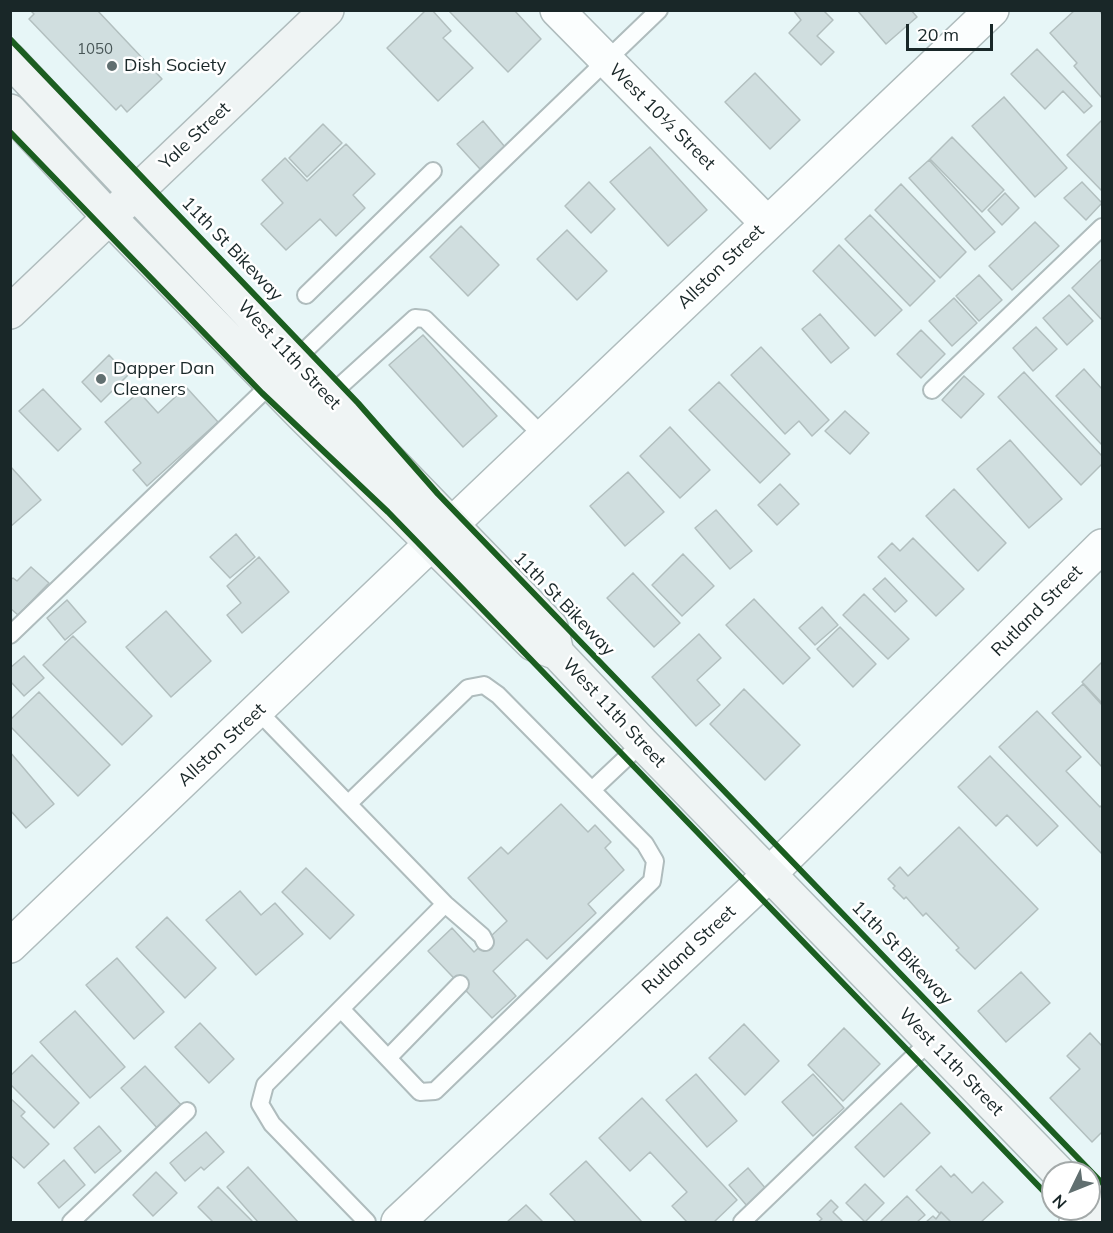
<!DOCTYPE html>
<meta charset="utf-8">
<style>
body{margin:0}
#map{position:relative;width:1113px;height:1233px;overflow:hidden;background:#e7f6f7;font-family:Mulish,sans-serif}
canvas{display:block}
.frame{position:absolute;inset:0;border:12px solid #192728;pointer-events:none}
.north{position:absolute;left:1041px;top:1161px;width:60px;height:60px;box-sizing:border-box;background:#fff;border:2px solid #a3a9a9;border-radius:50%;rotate:227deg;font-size:16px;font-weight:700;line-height:24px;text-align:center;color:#192728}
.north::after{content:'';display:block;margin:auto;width:21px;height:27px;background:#616f70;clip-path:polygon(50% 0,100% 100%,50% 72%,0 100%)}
.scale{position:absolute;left:906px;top:24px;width:87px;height:27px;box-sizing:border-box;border:3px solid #192728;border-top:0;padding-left:8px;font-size:18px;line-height:21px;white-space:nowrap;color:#192728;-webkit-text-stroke:4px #fff;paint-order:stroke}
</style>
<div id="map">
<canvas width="1113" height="1233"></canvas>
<div class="frame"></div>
<div class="north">N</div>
<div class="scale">20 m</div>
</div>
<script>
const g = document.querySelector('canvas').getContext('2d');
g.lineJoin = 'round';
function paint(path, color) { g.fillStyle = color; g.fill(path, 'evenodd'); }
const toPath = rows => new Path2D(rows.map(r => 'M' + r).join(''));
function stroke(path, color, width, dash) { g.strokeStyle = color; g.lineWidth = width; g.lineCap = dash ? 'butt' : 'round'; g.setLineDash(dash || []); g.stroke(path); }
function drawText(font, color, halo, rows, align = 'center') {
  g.font = font + ' Mulish,sans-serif'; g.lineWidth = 5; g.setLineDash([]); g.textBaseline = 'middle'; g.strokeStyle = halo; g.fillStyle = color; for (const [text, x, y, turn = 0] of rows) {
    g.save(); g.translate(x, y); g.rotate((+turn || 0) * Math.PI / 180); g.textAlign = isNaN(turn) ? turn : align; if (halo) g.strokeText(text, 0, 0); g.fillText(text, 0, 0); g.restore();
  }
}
const building = toPath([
 [30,10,97,10,162,79,127,112,121,105,116,110,29,19,34,14,30,10],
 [426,10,432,10,451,31,443,38,473,68,438,101,387,48,426,10],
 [448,10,514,10,541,39,508,72,448,10],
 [793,10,823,10,833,20,817,36,834,52,821,65,789,33,801,20,793,10],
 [857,10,911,10,917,17,886,44,857,10],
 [1075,10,1099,10,1102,14,1102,98,1074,66,1077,63,1050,33,1075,10],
 [1037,49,1092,106,1084,113,1063,91,1045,109,1011,74,1037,49],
 [755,73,800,120,770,149,725,102,755,73],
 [1004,97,1067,168,1035,197,972,126,1004,97],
 [1102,120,1102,191,1067,155,1102,120],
 [483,121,505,147,480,169,457,144,483,121],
 [323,124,342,143,307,177,289,158,323,124],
 [952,137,1004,190,982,212,930,159,952,137],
 [346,144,375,174,353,195,365,208,336,236,320,219,286,250,261,224,283,203,262,180,285,158,307,181,346,144],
 [650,147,707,210,668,246,610,182,650,147],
 [929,160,995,232,975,250,909,178,929,160],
 [589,182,615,209,591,233,565,206,589,182],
 [1082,182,1102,203,1086,220,1064,198,1082,182],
 [901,184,966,252,940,278,875,210,901,184],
 [1005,193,1019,208,1002,225,988,210,1005,193],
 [870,215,935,281,910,306,845,239,870,215],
 [1035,222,1059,246,1012,290,989,266,1035,222],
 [461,226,499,265,468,296,430,257,461,226],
 [567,230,607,271,577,300,537,259,567,230],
 [839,245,902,310,875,336,813,271,839,245],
 [1102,259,1102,320,1072,288,1102,259],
 [979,275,1002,300,979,321,956,296,979,275],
 [1069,295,1093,321,1067,345,1043,318,1069,295],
 [954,298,977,323,952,346,929,321,954,298],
 [820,314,849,348,831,363,802,329,820,314],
 [1036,327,1057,349,1033,371,1013,348,1036,327],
 [921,330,945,354,921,378,897,354,921,330],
 [423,335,497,416,463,447,389,365,423,335],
 [761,347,829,420,812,436,799,421,785,434,731,375,761,347],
 [109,355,128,375,101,402,82,382,109,355],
 [1084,369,1102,389,1102,445,1056,396,1084,369],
 [1024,372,1102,456,1102,464,1081,485,998,397,1024,372],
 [964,376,984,394,961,418,942,400,964,376],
 [719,382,790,454,760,483,689,410,719,382],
 [186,387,218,422,147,486,133,470,141,463,105,422,139,392,158,413,186,387],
 [43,389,81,429,58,451,19,411,43,389],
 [845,411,869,433,850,454,825,431,845,411],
 [670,427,710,470,680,498,640,456,670,427],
 [1010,440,1062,499,1029,528,977,469,1010,440],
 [10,466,41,500,10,527,10,466],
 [628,472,664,512,625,546,590,506,628,472],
 [780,484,799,504,777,525,758,505,780,484],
 [954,489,1006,543,978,571,926,516,954,489],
 [716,510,752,551,730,569,695,528,716,510],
 [236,534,255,557,230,578,210,557,236,534],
 [913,538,964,589,936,616,878,557,892,543,900,551,913,538],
 [683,554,714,586,682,616,652,585,683,554],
 [259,557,289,592,242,633,227,615,241,603,227,586,259,557],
 [31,567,49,583,18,615,10,608,10,580,13,578,17,581,31,567],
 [633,573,680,623,654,647,607,598,633,573],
 [885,578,907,601,895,612,873,589,885,578],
 [864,594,909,639,888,659,843,615,864,594],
 [754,599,810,658,783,684,726,625,754,599],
 [67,600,86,622,65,640,47,618,67,600],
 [822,607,838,625,815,645,799,628,822,607],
 [166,611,211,661,171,697,126,647,166,611],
 [840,627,876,664,853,687,817,649,840,627],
 [699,634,721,658,697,680,720,705,696,726,652,677,699,634],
 [73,636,152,716,122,745,43,665,73,636],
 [24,656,44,678,24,696,10,681,10,668,24,656],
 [1102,662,1102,703,1082,682,1102,662],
 [1083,684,1102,705,1102,767,1052,713,1083,684],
 [744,689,800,745,765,780,710,724,744,689],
 [39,692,110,765,78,796,10,726,10,720,39,692],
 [1037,711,1081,757,1066,771,1100,807,1102,805,1102,854,999,747,1037,711],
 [10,752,54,804,26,828,10,810,10,752],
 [990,756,1058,826,1037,846,1007,815,996,826,958,787,990,756],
 [561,804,588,832,595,825,611,842,605,848,624,870,588,904,596,913,547,959,527,939,493,971,516,996,492,1018,428,951,452,928,474,952,507,921,468,878,501,847,508,854,561,804],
 [959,827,1038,909,975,969,956,950,959,948,926,913,923,916,906,897,904,899,893,888,895,886,888,879,900,867,908,876,959,827],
 [306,868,354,915,330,939,282,892,306,868],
 [240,891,261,915,275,903,303,934,256,975,206,920,240,891],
 [167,917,216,968,185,998,136,947,167,917],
 [117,958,164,1012,134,1039,86,985,117,958],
 [1021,972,1050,1003,1006,1042,978,1011,1021,972],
 [75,1011,125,1067,90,1098,40,1042,75,1011],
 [200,1023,234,1059,209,1083,175,1047,200,1023],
 [744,1024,779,1061,745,1095,709,1058,744,1024],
 [844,1028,880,1064,843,1101,808,1065,844,1028],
 [1090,1033,1102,1046,1102,1132,1092,1142,1050,1098,1080,1069,1067,1056,1090,1033],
 [32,1055,79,1103,54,1128,10,1084,10,1076,32,1055],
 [145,1066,184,1108,159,1130,121,1088,145,1066],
 [696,1074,737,1121,707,1147,666,1100,696,1074],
 [813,1074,844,1108,813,1136,782,1102,813,1074],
 [10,1098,25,1112,21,1116,49,1144,24,1168,10,1155,10,1098],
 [642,1098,737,1200,714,1222,687,1222,672,1206,687,1192,650,1152,630,1171,599,1138,642,1098],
 [901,1103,930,1133,884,1177,855,1147,901,1103],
 [99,1126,121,1151,95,1173,74,1148,99,1126],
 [206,1132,224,1152,204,1170,201,1167,185,1181,170,1163,206,1132],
 [64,1160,85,1185,59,1208,38,1183,64,1160],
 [586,1161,642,1222,576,1222,550,1194,586,1161],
 [941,1166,951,1177,954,1174,972,1193,983,1182,1003,1202,981,1222,951,1222,941,1212,940,1214,916,1190,941,1166],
 [248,1167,298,1222,258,1222,227,1187,248,1167],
 [748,1168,767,1190,748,1207,729,1185,748,1168],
 [156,1172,177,1193,153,1216,133,1195,156,1172],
 [865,1184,884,1203,865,1222,846,1203,865,1184],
 [218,1187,253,1222,213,1222,198,1207,218,1187],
 [907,1196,925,1215,917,1222,880,1222,907,1196],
 [831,1200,838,1207,833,1212,843,1222,818,1222,822,1219,817,1214,831,1200],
 [526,1205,543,1222,507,1222,526,1205],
 [941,1212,951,1222,926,1222,933,1216,936,1219,941,1212]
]);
paint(building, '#d0dedf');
stroke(building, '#b2bfbf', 1.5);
const lane = toPath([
 [306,295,433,171],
 [294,361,659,10],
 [932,390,1102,227],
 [328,397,415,318,425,319,544,437],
 [10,635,271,384],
 [258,711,445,904,482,936,485,942],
 [592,790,642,743],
 [341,1009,420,1092,435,1091,652,881,655,861,645,844,498,695,484,685,468,688,348,804],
 [388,1058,460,984],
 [71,1222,187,1111],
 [367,1222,272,1124,260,1104,265,1085,445,904],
 [742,1222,930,1041]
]);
const street = toPath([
 [557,10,767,223],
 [452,524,992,10],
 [10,946,432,543],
 [398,1222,753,890,1102,546],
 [1076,1222,1102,1197]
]);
const secondary = toPath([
 [10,60,328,397,551,627,557,653,642,743,1059,1173],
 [10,111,109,217,302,415,533,644,557,653],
 [10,312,327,10],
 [1089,1204,1102,1218]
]);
stroke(lane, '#afbcbd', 20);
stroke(street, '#afbcbd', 36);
stroke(secondary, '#afbcbd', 36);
stroke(lane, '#fbfefe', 16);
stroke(street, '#fbfefe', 33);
stroke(secondary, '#eff4f4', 33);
stroke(toPath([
 [10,39,358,403,438,494,1102,1183],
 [10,132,262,393,388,512,460,586,1053,1201]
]), '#1b5e20', 6);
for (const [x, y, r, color] of [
 [112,66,6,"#616f70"],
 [101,379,6,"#616f70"]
]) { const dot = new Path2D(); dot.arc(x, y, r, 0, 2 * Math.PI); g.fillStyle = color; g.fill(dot); stroke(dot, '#fff', 2); }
drawText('15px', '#485657', null, [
 ["1050",95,49]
]);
drawText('18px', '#192728', '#fff', [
 ["Dish Society",124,66],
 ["Dapper Dan",113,369],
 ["Cleaners",113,390]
], 'left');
drawText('18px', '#192728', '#fff', [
 ["West 10½ Street",662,117,45],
 ["Yale Street",195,136,-43],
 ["11th St Bikeway",232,249,46],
 ["Allston Street",721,267,-44],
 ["West 11th Street",289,355,47],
 ["11th St Bikeway",564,604,46],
 ["Rutland Street",1037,611,-45],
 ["West 11th Street",614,713,47],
 ["Allston Street",222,745,-43],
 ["Rutland Street",689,950,-43],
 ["11th St Bikeway",902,953,46],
 ["West 11th Street",951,1062,46]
]);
</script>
